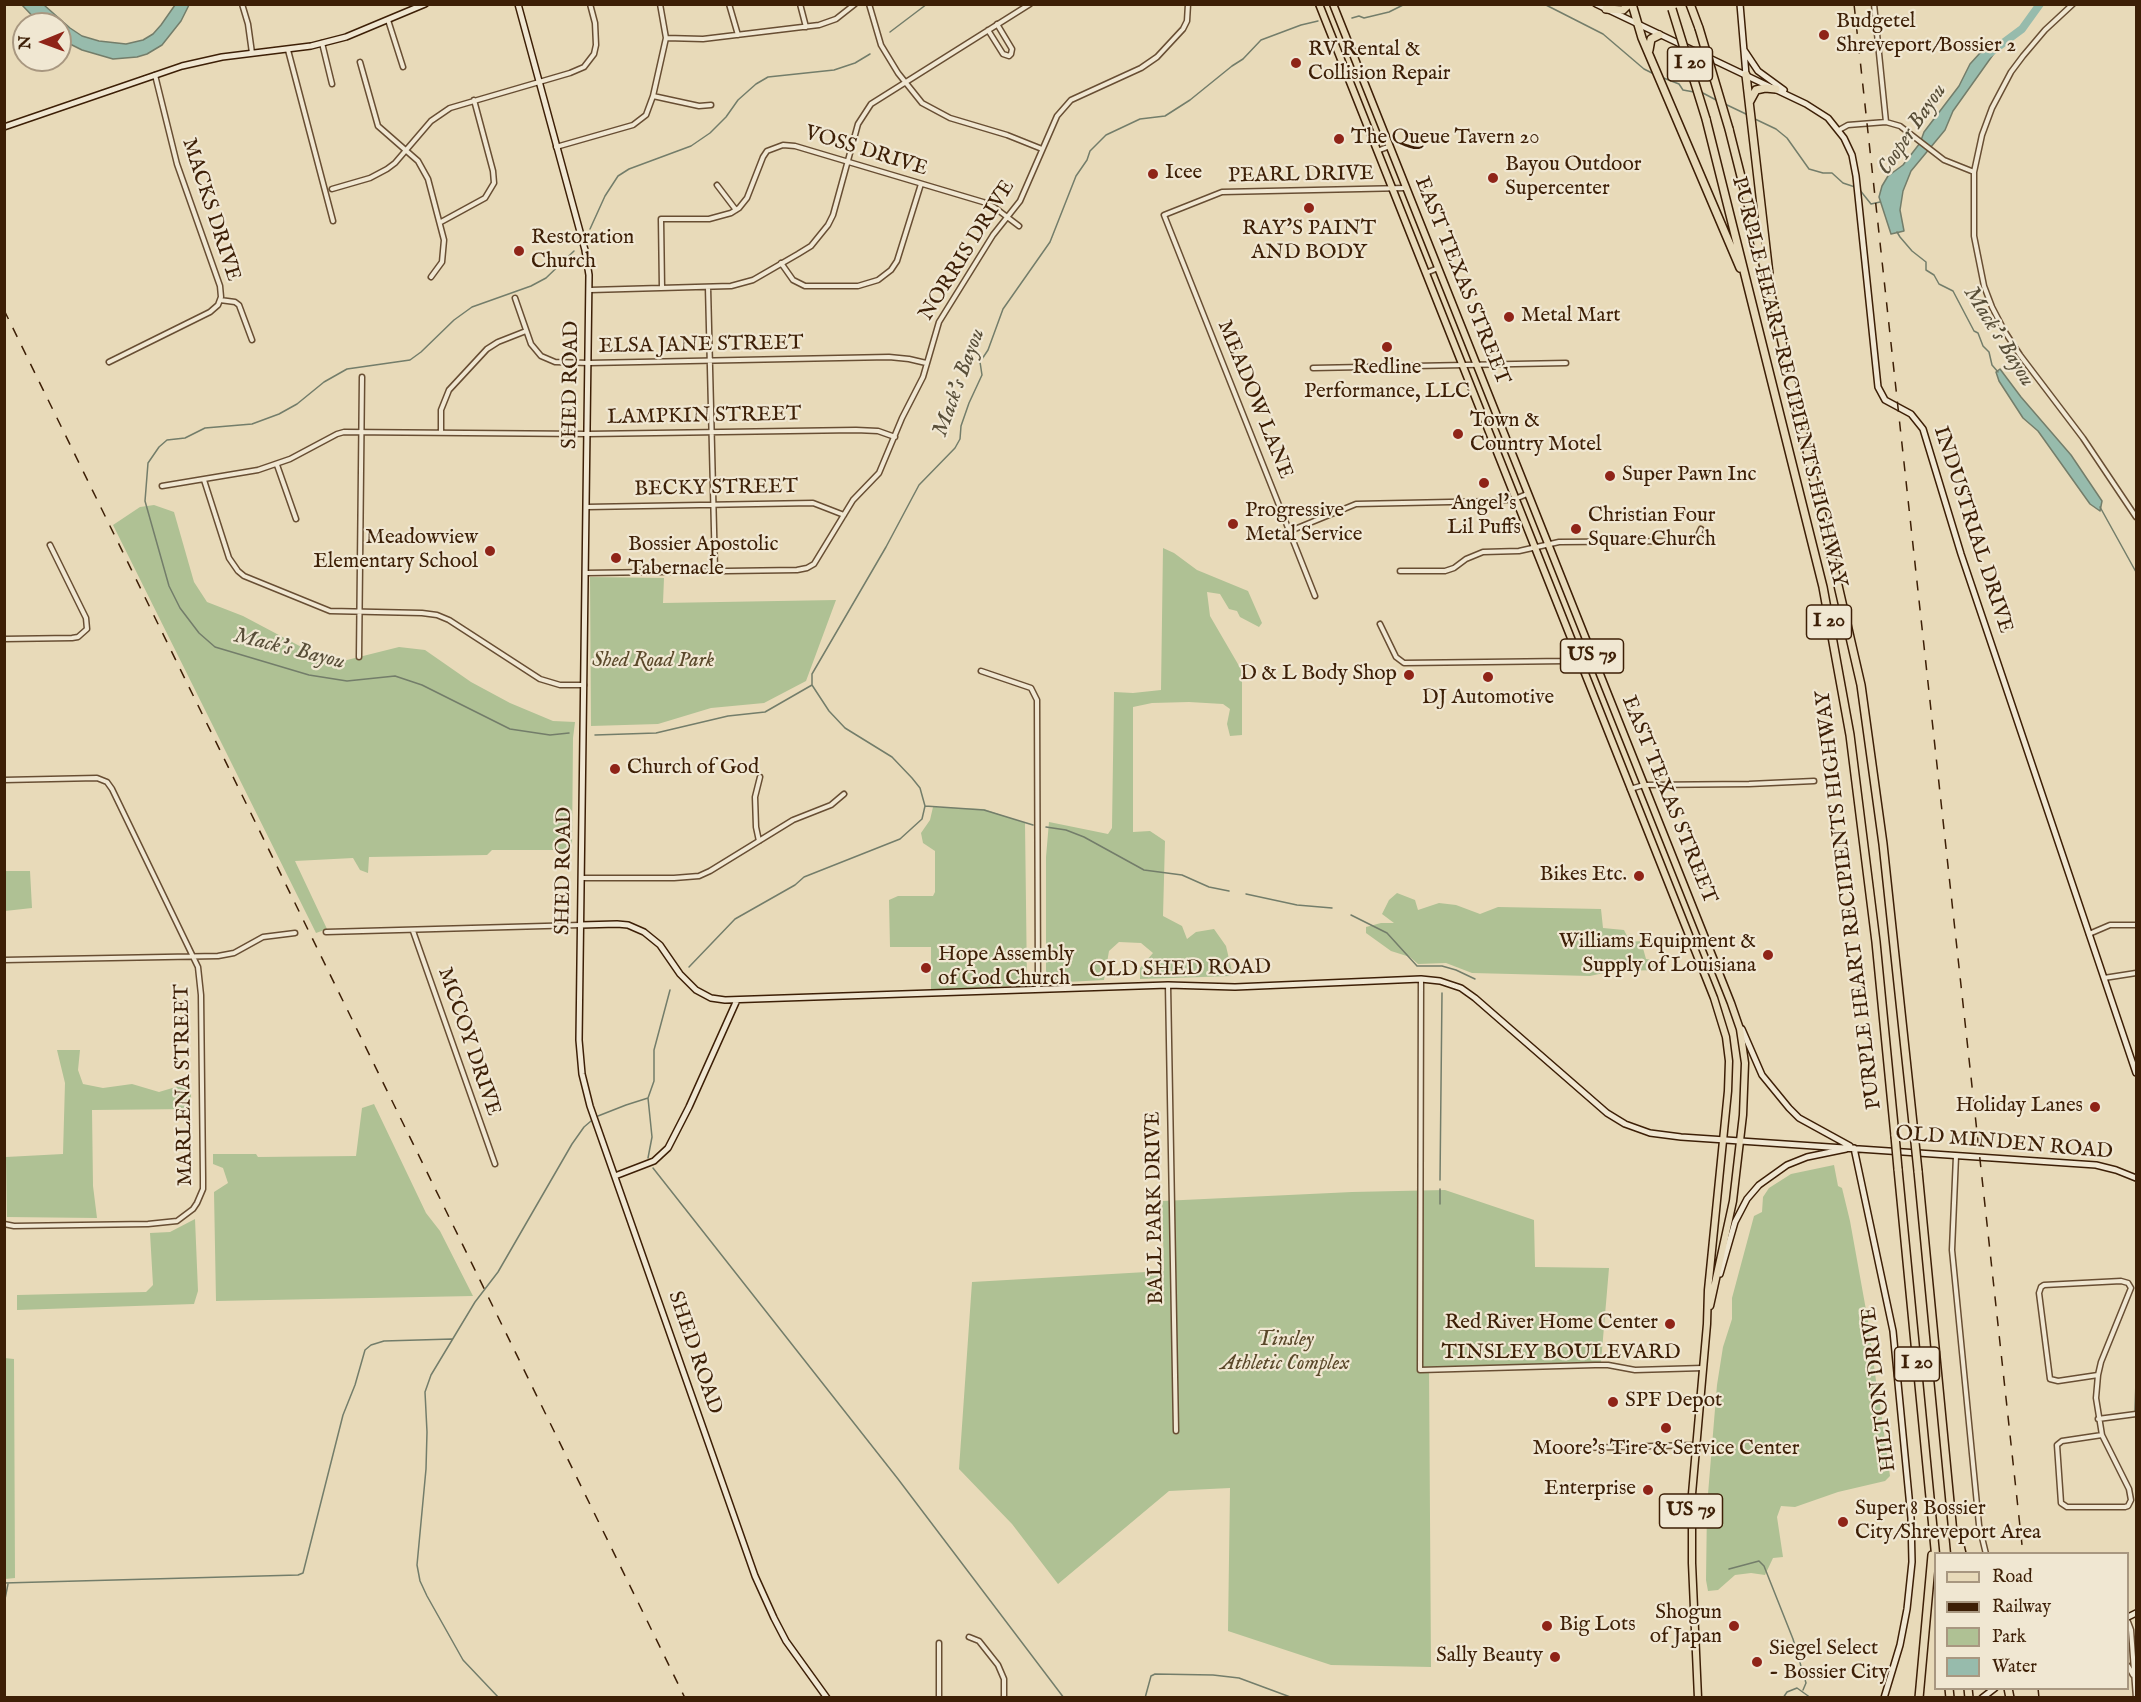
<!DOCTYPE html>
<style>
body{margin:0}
#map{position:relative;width:2141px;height:1702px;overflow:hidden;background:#e8dab9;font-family:"IM FELL English",serif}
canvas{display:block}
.frame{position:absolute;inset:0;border:6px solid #3d1f06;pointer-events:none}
.legend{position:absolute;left:1934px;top:1552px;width:195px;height:138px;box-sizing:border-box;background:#f0e7d2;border:2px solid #a89780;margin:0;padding:8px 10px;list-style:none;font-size:18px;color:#3d1f06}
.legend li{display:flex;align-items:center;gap:12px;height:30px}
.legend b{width:30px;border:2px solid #a89780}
.north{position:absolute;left:12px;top:12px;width:60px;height:60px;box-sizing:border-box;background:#f0e7d2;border:2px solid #a89780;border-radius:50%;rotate:269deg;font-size:16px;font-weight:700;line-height:24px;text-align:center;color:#3d1f06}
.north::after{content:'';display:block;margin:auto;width:21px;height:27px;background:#8f2418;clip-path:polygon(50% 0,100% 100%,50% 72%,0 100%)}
</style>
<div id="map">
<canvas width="2141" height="1702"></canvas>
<div class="frame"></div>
<ul class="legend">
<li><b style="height:8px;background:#e8dab9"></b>Road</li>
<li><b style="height:8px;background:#3d1f06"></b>Railway</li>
<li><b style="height:16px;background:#afc194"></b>Park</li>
<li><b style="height:16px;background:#97bbac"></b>Water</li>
</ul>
<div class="north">N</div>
</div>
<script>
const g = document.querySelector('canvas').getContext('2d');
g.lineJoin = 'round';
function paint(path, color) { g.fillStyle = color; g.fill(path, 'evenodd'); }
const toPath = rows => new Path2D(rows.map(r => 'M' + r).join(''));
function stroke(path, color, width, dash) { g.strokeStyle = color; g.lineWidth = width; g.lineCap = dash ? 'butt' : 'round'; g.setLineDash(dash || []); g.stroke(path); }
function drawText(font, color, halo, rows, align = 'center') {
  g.font = font + ' "IM FELL English",serif'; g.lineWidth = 4.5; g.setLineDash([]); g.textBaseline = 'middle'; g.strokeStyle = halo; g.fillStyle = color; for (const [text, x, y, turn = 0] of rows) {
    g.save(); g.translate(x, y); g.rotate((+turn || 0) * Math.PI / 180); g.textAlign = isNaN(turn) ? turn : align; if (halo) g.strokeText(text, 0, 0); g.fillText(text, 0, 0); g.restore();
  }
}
paint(toPath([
 [154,505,174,512,194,582,207,602,243,616,326,660,347,660,399,647,425,650,471,682,510,703,553,721,575,722,573,738,572,850,492,850,487,855,369,857,368,873,360,870,353,858,295,861,327,929,316,933,113,525,140,507],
 [1163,548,1174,553,1197,570,1248,591,1262,623,1259,627,1240,617,1237,611,1229,609,1220,594,1207,592,1210,616,1242,671,1242,735,1230,736,1227,724,1230,709,1223,704,1189,702,1152,703,1133,707,1133,832,1150,831,1165,841,1163,916,1182,926,1187,939,1196,932,1214,929,1226,946,1233,976,1140,979,1140,968,1153,953,1141,943,1119,942,1109,951,1104,980,1049,983,1046,979,1046,857,1049,822,1108,834,1112,828,1114,692,1133,693,1161,690],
 [590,577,664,578,663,603,836,600,806,681,764,703,711,708,658,724,591,726],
 [933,807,984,809,1025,823,1027,985,931,990,931,947,890,947,889,900,898,896,933,896,935,892,935,851,923,843,921,833,930,820],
 [5,871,30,871,32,908,5,911],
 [1397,893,1415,900,1418,910,1439,903,1456,905,1480,914,1498,907,1601,909,1603,928,1624,930,1630,942,1641,941,1646,959,1659,961,1663,970,1613,971,1590,976,1472,973,1446,963,1418,964,1410,957,1391,951,1366,933,1366,927,1381,923,1394,923,1382,914,1389,900],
 [57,1050,80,1050,78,1070,83,1084,103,1088,132,1084,159,1092,179,1086,191,1091,191,1109,92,1110,93,1186,97,1218,7,1217,6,1157,63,1154,65,1083],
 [374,1104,426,1213,440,1231,473,1296,216,1301,214,1192,228,1183,223,1168,213,1164,213,1154,256,1154,258,1157,356,1156,362,1108],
 [1834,1165,1838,1186,1842,1188,1850,1221,1868,1321,1877,1388,1876,1396,1879,1397,1890,1476,1885,1481,1838,1492,1795,1507,1781,1506,1777,1517,1783,1557,1773,1558,1765,1575,1751,1573,1735,1575,1718,1590,1708,1591,1706,1580,1707,1506,1717,1385,1723,1347,1732,1319,1732,1298,1754,1216,1762,1212,1763,1197,1769,1188,1791,1174],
 [1445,1190,1534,1220,1535,1267,1609,1268,1601,1362,1429,1367,1431,1667,1331,1665,1228,1631,1230,1488,1169,1491,1058,1584,1012,1524,959,1469,972,1282,1164,1271,1162,1201,1352,1192],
 [195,1219,198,1291,194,1304,17,1310,17,1295,146,1292,153,1285,150,1233,170,1232],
 [4,1358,14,1359,15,1578,5,1579]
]), '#afc194');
const water = toPath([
 [22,5,44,5,70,28,82,36,99,41,126,44,143,40,153,34,161,25,175,5,189,5,181,21,162,45,147,54,137,57,113,59,82,50,60,39,60,24,40,24,22,5],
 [1994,46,1995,52,1953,111,1945,130,1911,171,1903,191,1900,210,1904,231,1891,234,1879,197,1882,186,1888,176,1903,165,1920,143,1924,132,1959,86,1970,64,1980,53,1994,46],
 [2000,369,2021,397,2071,455,2102,501,2100,511,2090,504,2038,431,2023,418,1999,381,1996,372,2000,369]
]);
paint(water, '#97bbac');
stroke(water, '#737d6a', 1.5);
stroke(toPath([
 [1544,4,1603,34,1644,69,1654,74],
 [1352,18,1359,16,1364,18,1389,12,1405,4],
 [890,32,927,4],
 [1661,77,1679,84,1683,90,1694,92],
 [1701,92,1718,101],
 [1725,104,1748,115],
 [1755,119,1776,129,1787,138,1809,169,1823,173,1832,173,1843,183,1855,187],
 [1859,189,1871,204,1880,202],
 [590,229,605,196,618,176,629,169,691,146,710,133,726,117,738,100,756,84,768,77,834,70,855,63,870,54],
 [1897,232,1900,237,1912,251,1926,262,1926,270,1934,275,1939,284,1953,291,1974,331,1978,333,1983,346,1989,352,1992,365,1998,372],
 [2100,507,2136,572],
 [569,733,550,735,510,729,422,685,395,676,347,681,309,675,215,647,199,633,180,608,169,586,145,501,148,463,159,447,167,440,185,438,205,428,252,424,279,414,297,404,324,382,347,369,410,360,421,352,454,320,472,307,531,286,546,278,574,251],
 [595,735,656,733,728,716,765,712,812,685,812,674,886,547,919,485,955,448,960,439,961,426,969,403,982,375,980,362,988,350,1003,309,1050,242,1076,176,1087,160,1090,151,1106,135,1140,119,1165,116,1190,100,1232,66,1243,59,1261,40,1301,25,1318,21],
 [925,806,984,810,1033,825],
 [1046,827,1066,830,1084,837,1144,870,1182,875,1209,887,1229,891],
 [1246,894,1297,905,1332,908],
 [1351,915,1387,933,1417,966,1442,966,1456,970,1475,979],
 [689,967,735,919,795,885,804,877,900,839,922,819,925,806,920,788,912,778,892,757,845,728,829,711,812,685],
 [598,1116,626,1105,648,1098],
 [648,1158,652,1137,648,1098,654,1081,654,1050,670,990],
 [653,1168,898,1479,1064,1698],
 [1440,1180,1442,993],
 [1440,1204,1440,1189],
 [2135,1412,2136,1380],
 [1729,1569,1759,1561,1764,1566,1793,1639,1806,1683,1803,1690],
 [4,1583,298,1575,303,1573,343,1415,355,1385,365,1350,371,1345,384,1341,452,1339],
 [4,1604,8,1584],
 [499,1698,463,1660,427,1596,420,1581,417,1565,426,1469,427,1432,425,1392,431,1375,475,1302,498,1272,572,1144,584,1127,591,1121],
 [1145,1698,1151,1676,1155,1674,1213,1675,1239,1678,1293,1698],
 [1783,1698,1787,1692,1797,1688,1811,1698]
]), '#737d6a', 1.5);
stroke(toPath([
 [1987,55,2022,29,2040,4]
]), '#97bbac', 8);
const street = toPath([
 [242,4,248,24,252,53],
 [729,4,738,35],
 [800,4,806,27],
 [869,4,881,45,898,73,922,103,950,118,1007,135,1042,149],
 [2073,4,2045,30,2023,56,2011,72,1992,108,1982,135,1974,172,1974,236,1984,286,1992,307,2005,332,2020,355,2083,438,2136,517],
 [388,20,403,67],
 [988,30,1003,54,1009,56,1011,54,1012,49,997,24],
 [666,38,703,39,819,25,836,19,855,4],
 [322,43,332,84],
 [288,50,333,221],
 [360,62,378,126,418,161,428,179,444,240,442,262,431,277],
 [653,96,699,106,711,105],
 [1886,122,1900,126,1944,160,1974,172],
 [1839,130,1848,125,1886,122,1874,4],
 [556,147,633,125,646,115,653,96,666,38,660,4],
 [1377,151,1390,146],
 [717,185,736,210],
 [332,189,370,178,387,169,395,163,431,121,450,108,570,73,584,67,594,54,596,45,595,23,590,4],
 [441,222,485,198,494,183,493,171,474,100],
 [781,263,793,280,805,286,858,286,878,280,891,270,897,261,921,184],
 [1426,273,1438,268],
 [708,287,715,570],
 [662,288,661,219,709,219,731,213,739,208,747,198,763,157,767,151,783,145,795,146,983,202,994,207,1019,226],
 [590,290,731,286,753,280,798,254,811,246,828,225,833,215,858,124,871,104,1030,4],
 [515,298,531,344,541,356,555,362,589,363,889,357,909,359,926,363],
 [220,300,235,302,239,305,252,340],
 [109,362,210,312,218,305,221,297,220,286,177,164,155,75],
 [1313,368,1566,363],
 [441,432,441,410,449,390,487,349,498,342,526,331],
 [277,465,296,519],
 [204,480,229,558,238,571,244,576,330,611,422,613,437,615,449,620,540,679,560,685,584,685],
 [162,486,258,470,290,459,337,434,344,432,588,434,856,430,878,431,895,437],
 [587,507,813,503,844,515],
 [1290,531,1356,504,1497,501,1515,499,1527,494],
 [1400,571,1445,571,1454,568,1466,559,1483,552,1519,551,1559,542,1687,541,1698,536,1701,529],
 [586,573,797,570,807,568,814,564,853,500,879,473,902,418,923,377,939,322,993,235,1020,201,1057,116,1071,100,1141,68,1157,57,1183,29,1187,21,1188,4],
 [1315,596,1164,215,1222,192,1406,188],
 [1380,624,1396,657,1404,663,1567,661,1592,655],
 [4,639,72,638,78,637,87,629,86,618,50,545],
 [359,657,362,377],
 [981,671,1031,688,1037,700,1038,989],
 [4,780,97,778,107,782,112,789,198,967,201,995,203,1178,203,1189,197,1203,193,1209,177,1221,148,1224,14,1226,4,1224],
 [1630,789,1644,785,1749,784,1814,781],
 [759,841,756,827,755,797,760,777],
 [582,878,674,878,699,876,710,871,793,820,831,805,844,794],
 [413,931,495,1164],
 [326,932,581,925],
 [2089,934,2110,925,2136,925],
 [4,960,218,956,234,953,263,937,295,933],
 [2104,978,2136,973],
 [1421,979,1420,1370,1595,1365,1608,1365,1635,1370,1703,1368],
 [1168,985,1176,1431],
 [1956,1156,1952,1250,1979,1525,1986,1554],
 [2098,1375,2058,1381,2050,1379,2039,1293,2041,1287,2044,1285,2121,1281,2128,1283,2131,1288,2101,1362,2098,1375,2096,1398,2102,1435,2129,1489,2131,1500,2128,1506,2125,1507,2067,1507,2061,1503,2057,1445,2062,1441,2102,1435],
 [2098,1419,2136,1414],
 [1579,1448,1695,1445],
 [2128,1622,2131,1630,2136,1698],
 [969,1637,979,1641,998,1665,1004,1679,1004,1698],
 [2128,1666,2133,1675],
 [939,1698,939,1643]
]);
const secondary = toPath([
 [518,4,585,250,589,275,579,1040,582,1074,590,1106,755,1576,774,1618,786,1641,827,1698],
 [1596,4,1806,104,1828,118,1844,138,1852,155,1856,176,1878,387,1885,400,1911,414,1923,429,1961,554,2136,1073],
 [1740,4,1746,75],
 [1744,50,1758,71,1784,90],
 [4,127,182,66,222,57,311,46,346,37,425,4],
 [581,925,617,924,628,925,644,932,660,945,680,974,696,990,711,998,725,1000,1168,985,1235,987,1421,979,1440,981,1461,988,1475,998,1607,1113,1625,1124,1650,1133,1681,1137,2096,1165,2116,1170,2136,1178],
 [1742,1029,1762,1075,1789,1108,1799,1118,1850,1146],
 [1854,1148,1893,1331,1911,1518,1912,1562,1907,1609,1900,1645,1884,1698],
 [615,1176,654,1161,668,1148,689,1107,737,1000],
 [1720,1274,1735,1222,1747,1199,1759,1185,1787,1165,1807,1157,1846,1149],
 [2128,1617,2136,1613],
 [1982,1698,1995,1688]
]);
const primary = toPath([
 [1319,4,1714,998,1726,1037,1729,1061,1728,1091,1708,1290,1707,1324,1692,1494,1692,1563,1698,1698],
 [1333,4,1731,1003,1740,1029,1745,1063,1743,1115,1733,1201,1710,1306]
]);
const highway = toPath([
 [1632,4,1642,38,1740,268],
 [1690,4,1699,28],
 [1606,9,1623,10,1629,4],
 [1649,50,1651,39,1659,35],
 [1746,75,1769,274],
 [1750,101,1756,90,1765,88,1776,89],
 [1706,119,1823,587,1850,735,1876,942,1895,1136],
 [1729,129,1773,303,1861,685,1883,844,1914,1133],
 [1898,1169,1936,1559],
 [1918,1171,1955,1554],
 [1957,1533,1962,1554],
 [1949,1688,1950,1698],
 [1968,1688,1969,1698],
 [2008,1688,2010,1698],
 [1919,1698,1932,1555]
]);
stroke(street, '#684e33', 7);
stroke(secondary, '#3d1f06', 8);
stroke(primary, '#3d1f06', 9);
stroke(highway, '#3d1f06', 10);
stroke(street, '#f0e7d2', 4);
stroke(secondary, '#f0e7d2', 5);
stroke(primary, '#e8dab9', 6);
stroke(highway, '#e8dab9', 7);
stroke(toPath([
 [1854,4,2023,1554],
 [4,310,685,1698],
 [2038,1688,2039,1698]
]), '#3d1f06', 1.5, [10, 10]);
const highwayBridge = toPath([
 [1672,9,1706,119],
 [1699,28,1729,129],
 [1914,1133,1918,1171],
 [1895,1136,1898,1169]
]);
stroke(highwayBridge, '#3d1f06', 10, []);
stroke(highwayBridge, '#e8dab9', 7);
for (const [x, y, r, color] of [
 [1824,35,6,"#8f2418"],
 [1296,63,6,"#8f2418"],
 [1339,139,6,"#8f2418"],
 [1153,174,6,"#8f2418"],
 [1493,178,6,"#8f2418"],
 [1309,208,6,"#8f2418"],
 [519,251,6,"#8f2418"],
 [1509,317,6,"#8f2418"],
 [1387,347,6,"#8f2418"],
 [1458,434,6,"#8f2418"],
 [1610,476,6,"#8f2418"],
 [1484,483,6,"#8f2418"],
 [1233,524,6,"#8f2418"],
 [1576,529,6,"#8f2418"],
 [490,551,6,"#8f2418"],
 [616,558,6,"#8f2418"],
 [1409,675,6,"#8f2418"],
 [1488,677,6,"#8f2418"],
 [615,769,6,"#8f2418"],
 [1639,876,6,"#8f2418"],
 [1768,955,6,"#8f2418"],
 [926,968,6,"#8f2418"],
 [2095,1107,6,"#8f2418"],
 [1670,1324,6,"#8f2418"],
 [1613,1402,6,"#8f2418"],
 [1666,1428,6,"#8f2418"],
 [1648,1490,6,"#8f2418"],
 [1843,1522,6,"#8f2418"],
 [1547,1626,6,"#8f2418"],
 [1734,1626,6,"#8f2418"],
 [1555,1657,6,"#8f2418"],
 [1757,1662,6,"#8f2418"]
]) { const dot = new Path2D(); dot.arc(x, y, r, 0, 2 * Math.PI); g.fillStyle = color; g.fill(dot); stroke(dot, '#f0e7d2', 2); }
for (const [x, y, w] of [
 [1690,64,45],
 [1829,622,45],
 [1592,656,63],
 [1917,1364,45],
 [1691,1511,63]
]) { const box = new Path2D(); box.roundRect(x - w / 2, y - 17, w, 34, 4.5); g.fillStyle = '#f0e7d2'; g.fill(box); stroke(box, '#3d1f06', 1.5); }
drawText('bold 20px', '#3d1f06', null, [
 ["I 20",1690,64],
 ["I 20",1829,622],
 ["US 79",1592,656],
 ["I 20",1917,1364],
 ["US 79",1691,1511]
]);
drawText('21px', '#3d1f06', '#f0e7d2', [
 ["Budgetel",1836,23],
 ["Shreveport/Bossier 2",1836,47],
 ["RV Rental &",1308,51],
 ["Collision Repair",1308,75],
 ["The Queue Tavern 20",1351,139],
 ["Bayou Outdoor",1505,166],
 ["Supercenter",1505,190],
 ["Icee",1165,174],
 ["RAY'S PAINT",1309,230,"center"],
 ["AND BODY",1309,254,"center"],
 ["Restoration",531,239],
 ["Church",531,263],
 ["Metal Mart",1521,317],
 ["Redline",1387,369,"center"],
 ["Performance, LLC",1387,393,"center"],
 ["Town &",1470,422],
 ["Country Motel",1470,446],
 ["Super Pawn Inc",1622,476],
 ["Angel's",1484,505,"center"],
 ["Lil Puffs",1484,529,"center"],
 ["Progressive",1245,512],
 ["Metal Service",1245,536],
 ["Christian Four",1588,517],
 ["Square Church",1588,541],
 ["Meadowview",478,539,"right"],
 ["Elementary School",478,563,"right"],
 ["Bossier Apostolic",628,546],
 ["Tabernacle",628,570],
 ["D & L Body Shop",1397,675,"right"],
 ["DJ Automotive",1488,699,"center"],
 ["Church of God",627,769],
 ["Bikes Etc.",1627,876,"right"],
 ["Williams Equipment &",1756,943,"right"],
 ["Supply of Louisiana",1756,967,"right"],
 ["Hope Assembly",938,956],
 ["of God Church",938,980],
 ["Holiday Lanes",2083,1107,"right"],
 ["Red River Home Center",1658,1324,"right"],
 ["SPF Depot",1625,1402],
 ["Moore's Tire & Service Center",1666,1450,"center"],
 ["Enterprise",1636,1490,"right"],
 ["Super 8 Bossier",1855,1510],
 ["City/Shreveport Area",1855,1534],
 ["Shogun",1722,1614,"right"],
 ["of Japan",1722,1638,"right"],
 ["Big Lots",1559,1626],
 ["Siegel Select",1769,1650],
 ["- Bossier City",1769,1674],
 ["Sally Beauty",1543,1657,"right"]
], 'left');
drawText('21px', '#3d1f06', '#f0e7d2', [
 ["VOSS DRIVE",866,152,17],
 ["PEARL DRIVE",1301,176,-1],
 ["MACKS DRIVE",210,210,72],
 ["NORRIS DRIVE",968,251,-58],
 ["EAST TEXAS STREET",1461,281,68],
 ["ELSA JANE STREET",701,346,-1],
 ["PURPLE HEART RECIPIENTS HIGHWAY",1788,382,76],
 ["SHED ROAD",572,385,-89],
 ["MEADOW LANE",1254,400,68],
 ["LAMPKIN STREET",704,417,-1],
 ["BECKY STREET",716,489,-1],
 ["INDUSTRIAL DRIVE",1972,530,72],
 ["EAST TEXAS STREET",1668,800,68],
 ["SHED ROAD",565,871,-89],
 ["PURPLE HEART RECIPIENTS HIGHWAY",1850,900,-97],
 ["OLD SHED ROAD",1180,970,-1],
 ["MCCOY DRIVE",468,1042,71],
 ["MARLENA STREET",185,1085,-91],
 ["OLD MINDEN ROAD",2004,1144,5],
 ["BALL PARK DRIVE",1156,1208,-91],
 ["SHED ROAD",694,1353,71],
 ["TINSLEY BOULEVARD",1561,1354],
 ["HILTON DRIVE",1880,1389,-97]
]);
drawText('italic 21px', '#5a482a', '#f0e7d2', [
 ["Shed Road Park",653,662],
 ["Tinsley",1285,1341],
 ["Athletic Complex",1285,1365]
]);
drawText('italic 22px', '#584e38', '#f0e7d2', [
 ["Cooper Bayou",1913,130,-56],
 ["Mack's Bayou",1998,337,58],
 ["Mack's Bayou",960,383,-70],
 ["Mack's Bayou",289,650,14]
]);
</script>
